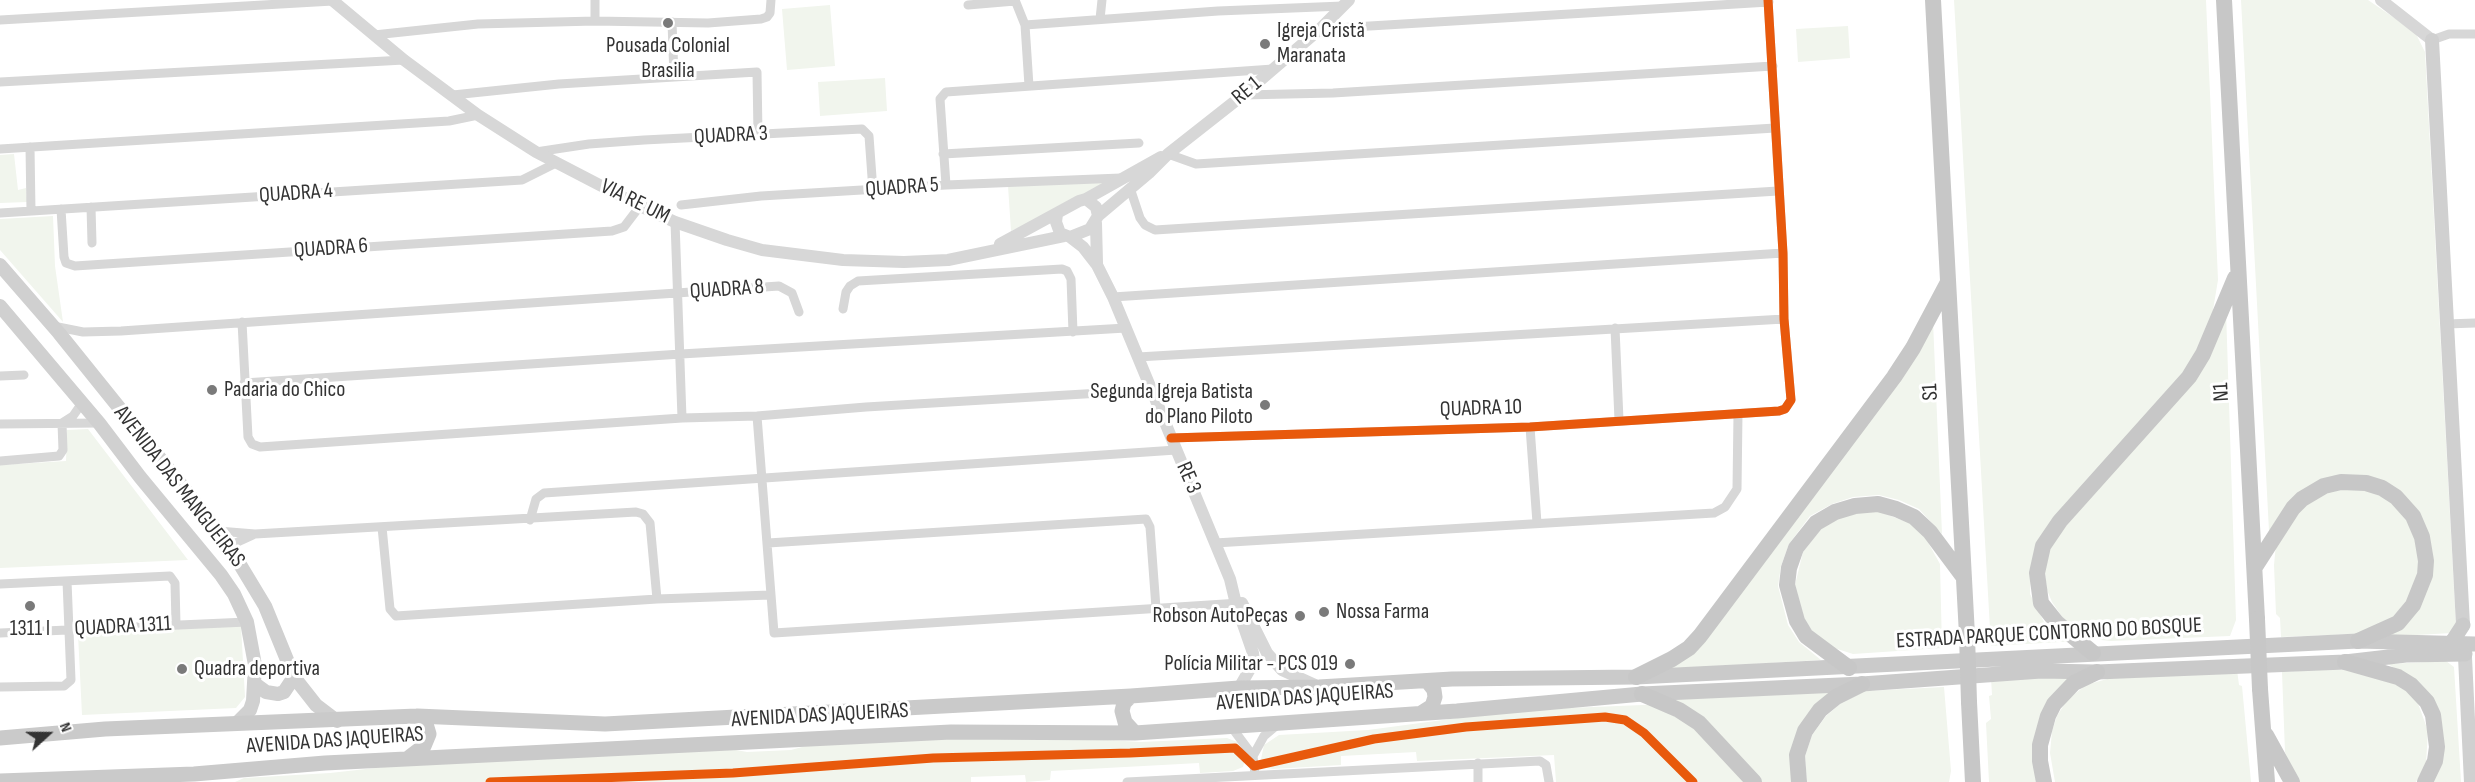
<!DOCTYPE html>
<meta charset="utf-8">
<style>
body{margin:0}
#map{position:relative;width:2475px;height:782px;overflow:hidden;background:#fff;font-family:"Sofia Sans Condensed",sans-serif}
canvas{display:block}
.north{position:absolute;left:18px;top:704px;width:60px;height:60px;-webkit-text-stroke:4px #fff;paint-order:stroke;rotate:69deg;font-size:16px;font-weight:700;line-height:24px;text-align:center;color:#333}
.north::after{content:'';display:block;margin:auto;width:21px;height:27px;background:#333;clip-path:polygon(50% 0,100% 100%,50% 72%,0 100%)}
</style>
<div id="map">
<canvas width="2475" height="782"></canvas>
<div class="north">N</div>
</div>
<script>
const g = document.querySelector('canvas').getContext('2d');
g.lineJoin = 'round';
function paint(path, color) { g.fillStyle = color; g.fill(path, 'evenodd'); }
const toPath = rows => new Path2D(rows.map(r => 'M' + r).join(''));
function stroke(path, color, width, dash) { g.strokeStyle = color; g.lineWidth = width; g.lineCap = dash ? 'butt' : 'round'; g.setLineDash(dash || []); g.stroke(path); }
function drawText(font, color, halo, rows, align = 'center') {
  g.font = font + ' "Sofia Sans Condensed",sans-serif'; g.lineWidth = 6; g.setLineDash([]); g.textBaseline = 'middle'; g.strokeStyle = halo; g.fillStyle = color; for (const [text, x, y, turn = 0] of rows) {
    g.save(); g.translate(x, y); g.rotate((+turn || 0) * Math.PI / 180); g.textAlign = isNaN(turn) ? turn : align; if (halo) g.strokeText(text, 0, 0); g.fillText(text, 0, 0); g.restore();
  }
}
paint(toPath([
 [1954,0,2206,0,2218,280,2210,328,2193,363,2031,566,2030,594,2044,622,2078,641,1991,646],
 [2241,0,2368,0,2415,32,2425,52,2456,626,2452,633,2380,637,2430,580,2412,506,2341,476,2269,531],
 [830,5,835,66,787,70,782,9],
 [1848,26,1850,58,1798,62,1796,29],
 [885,78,887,111,820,116,818,82],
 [14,154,18,190,26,188,27,202,0,203,0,155],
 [1109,180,1053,211,1011,231,1008,186],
 [53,216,55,266,63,322,0,250,0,219],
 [2226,310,2236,620,2230,636,2111,641,2101,640,2081,632,2063,618,2052,602,2047,590,2045,572,2047,558,2053,541,2198,373],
 [1933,321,1942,534,1919,509,1899,500,1879,495,1853,497,1832,504,1810,516,1789,544,1781,566,1778,586,1788,625,1799,642,1821,660,1668,669],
 [88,429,188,560,0,568,0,465,66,461,67,430],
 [2355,487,2384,497,2400,509,2416,538,2420,559,2414,591,2387,625,2356,634,2281,637,2280,618,2276,614,2274,565,2276,544,2311,496],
 [1877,511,1910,523,1925,537,1940,564,1942,648,1853,654,1831,647,1812,631,1804,618,1795,585,1803,552,1821,529,1838,519,1856,513],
 [241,626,245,697,236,708,82,715,78,634],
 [2446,661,2454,667,2461,782,2429,782,2437,765,2422,686,2388,664],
 [2335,669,2371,673,2395,680,2416,698,2428,731,2426,763,2416,782,2296,782,2285,752,2282,672],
 [2237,670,2239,685,2242,686,2251,782,2055,782,2050,753,2052,731,2057,716,2067,700,2086,685,2114,677],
 [1991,678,2074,678,2048,707,2043,782,1989,782,1986,723,1991,719,1989,696,1992,695],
 [1944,687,1951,771,1949,782,1807,782,1805,756,1812,735,1826,716,1840,704,1865,691],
 [1837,689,1821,702,1795,782,1762,782,1666,698],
 [1643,705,1651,705,1692,725,1747,782,1556,782,1554,755,1417,761,1416,752,1341,756,1341,765,1273,769,1267,768,1261,759,1264,745,1279,735,1368,730,1518,710],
 [969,736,1058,737,1141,742,1227,738,1237,742,1244,751,1245,760,1243,767,1233,771,1200,773,1199,763,1051,771,1050,780,1026,782,1025,775,971,777,971,782,235,782,244,778,330,773,393,766,725,748,747,752,791,750,817,743]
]), '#f1f5ed');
stroke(toPath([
 [595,0,595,21],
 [1015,0,1025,25,1218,11,1343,6],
 [968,5,1015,1],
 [1100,19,1102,0],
 [0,20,333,1],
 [672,22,674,77],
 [1025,25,1029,86],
 [1320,29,1769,2],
 [374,35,478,24,595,21,708,23,761,19,767,17,770,13,771,0],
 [2432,40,2449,34,2475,34],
 [0,82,404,60],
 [453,95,559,84,757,72,758,135],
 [1243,95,1333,93,1773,66],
 [30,147,31,211],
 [0,149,449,121,478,115],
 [536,152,589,144,644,140,862,129,869,136,873,191],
 [943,154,1139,143],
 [1168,154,1196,164,1775,128],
 [946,185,940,99,946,92,1273,69],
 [1130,188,1140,218,1145,225,1155,230,1778,191],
 [681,205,761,196,946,185,1121,178],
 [91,207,92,243],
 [61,209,64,257,66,263,75,266,612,231,624,227,640,206],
 [0,213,522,180,556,163],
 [675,222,682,418],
 [1113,297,1783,253],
 [843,309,846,292,850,286,858,281,1062,269,1067,271,1071,279,1073,332],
 [242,322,248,437,252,444,260,447,682,418,757,416,866,407,1151,390],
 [2446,324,2475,323],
 [53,326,83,332,121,331,779,286,792,293,799,312],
 [1615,328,1619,420],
 [1138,357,1784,319],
 [0,376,24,375],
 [244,383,681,354,1126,328],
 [757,416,774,633,1240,603],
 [62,423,73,416,82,403],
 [0,424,99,423],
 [1530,427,1537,523],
 [1171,438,1530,427,1779,411,1785,409,1791,400,1784,319,1783,253,1768,0],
 [0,461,59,456,63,450,62,423],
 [530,520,536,499,544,493,1176,450],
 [382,527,390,609,396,616,657,599,770,595],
 [218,531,255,534,636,512,643,514,650,523,657,599],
 [768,543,1146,519,1150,527,1156,608],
 [1215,543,1714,513,1725,507,1737,489,1738,414],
 [229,546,253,535],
 [0,584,170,576,175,583,176,624],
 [0,633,247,622],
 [0,687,64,686,71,680,67,581],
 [1230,725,1253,756,1255,775],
 [1253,756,1264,736,1277,725],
 [1478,763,1478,782],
 [1127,782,1540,761,1546,765,1549,782]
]), '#d7d7d7', 9);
stroke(toPath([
 [332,0,404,60,478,115,536,152,640,206,675,222,727,240,762,250,843,260,904,262,948,260,1064,236],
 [2381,0,2432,40],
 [1086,199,1161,157],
 [1098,216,1149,173,1168,154,1243,95,1320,29,1349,0],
 [1096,223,1097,263],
 [1070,237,1083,247,1097,265,1113,297,1230,579,1236,604,1253,653,1254,662,1239,688],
 [1000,244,1079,201,1086,199,1096,207,1098,216,1090,229,1070,237,1060,233,1056,222,1057,214],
 [1242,603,1267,653,1282,670,1315,685]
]), '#d7d7d7', 12);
stroke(toPath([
 [2432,40,2463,625],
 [0,265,59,333,224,538,265,606,294,677,316,705,337,721],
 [0,306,99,423,140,477,221,575,234,594,247,622,255,665,253,701,250,710,237,723],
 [2465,657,2471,782],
 [255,684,266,692,278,694,284,692,294,677]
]), '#d0d0d0', 14);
stroke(toPath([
 [2452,642,2463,625],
 [1131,696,1124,703,1122,711,1125,722,1135,733],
 [1421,713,1432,706,1435,697,1434,690,1427,681],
 [0,738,105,729,417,716,605,724,1131,696,1239,688,1319,687,1452,679,1636,677,2358,641,2475,644],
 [407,759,424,746,429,734,426,724,417,716],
 [0,781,194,774,325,763,951,732,1135,733,1457,711,1642,694,1862,684,2041,671,2097,672,2345,662,2406,655,2465,654]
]), '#cacaca', 15);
stroke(toPath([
 [1933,0,1967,635],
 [2224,0,2257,619],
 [2255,567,2293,508,2302,499,2324,486,2341,482,2366,483,2382,488,2396,497,2413,516,2422,537,2426,561,2425,575,2413,605,2398,623,2358,641],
 [2093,653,2057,623,2041,603,2037,573,2043,546,2060,521,2189,377,2203,354,2235,278],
 [2345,662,2398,677,2411,685,2427,702,2433,715,2437,747,2435,761,2425,782],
 [1849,668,1806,636,1797,621,1787,585,1789,568,1796,548,1816,523,1835,512,1855,506,1878,504,1896,509,1914,517,1930,532,1962,575],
 [1636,677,1672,659,1689,648,1700,636,1894,377,1913,348,1947,284],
 [2260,689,2267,782],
 [1642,694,1679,710,1699,723,1754,782],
 [1969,702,1973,782],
 [2266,735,2292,782],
 [1799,782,1797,755,1805,731,1820,710,1836,697,1862,684],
 [2044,782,2040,761,2040,745,2048,716,2054,704,2074,683,2097,672]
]), '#c7c7c7', 16);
stroke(toPath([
 [2257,619,2260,689],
 [1967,635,1969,702]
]), '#c7c7c7', 16);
stroke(toPath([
 [1171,438,1530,427,1779,411,1785,409,1791,400,1784,319,1783,253,1768,0],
 [490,782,733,773,933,758,1130,753,1235,748,1254,766,1374,739,1466,727,1605,717,1625,720,1644,733,1693,782]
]), '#e8590c', 9);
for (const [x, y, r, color] of [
 [668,23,6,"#7a7a7a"],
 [1265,44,6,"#7a7a7a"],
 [212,390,6,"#7a7a7a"],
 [1265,405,6,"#7a7a7a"],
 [30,606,6,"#7a7a7a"],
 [1324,612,6,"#7a7a7a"],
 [1300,616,6,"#7a7a7a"],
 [1350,664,6,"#7a7a7a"],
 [182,669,6,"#7a7a7a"]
]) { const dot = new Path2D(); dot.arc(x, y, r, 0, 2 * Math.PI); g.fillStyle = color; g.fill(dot); stroke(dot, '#fff', 2); }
drawText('22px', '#333', '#fff', [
 ["Igreja Cristã",1277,31],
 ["Maranata",1277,56],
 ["Pousada Colonial",668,46,"center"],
 ["Brasilia",668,71,"center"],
 ["Padaria do Chico",224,390],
 ["Segunda Igreja Batista",1253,392,"right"],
 ["do Plano Piloto",1253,417,"right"],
 ["Nossa Farma",1336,612],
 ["Robson AutoPeças",1288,616,"right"],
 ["1311 I",30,629,"center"],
 ["Polícia Militar - PCS 019",1338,664,"right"],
 ["Quadra deportiva",194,669]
], 'left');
drawText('22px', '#333', '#fff', [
 ["RE 1",1247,91,-40],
 ["QUADRA 3",731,136,-3],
 ["QUADRA 5",902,188,-4],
 ["QUADRA 4",296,194,-4],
 ["VIA RE UM",635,202,26],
 ["QUADRA 6",331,249,-4],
 ["QUADRA 8",727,290,-4],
 ["S1",1931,392,-93],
 ["N1",2222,392,-93],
 ["QUADRA 10",1481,409,-2],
 ["RE 3",1188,478,67],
 ["AVENIDA DAS MANGUEIRAS",179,487,52],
 ["QUADRA 1311",123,627,-3],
 ["ESTRADA PARQUE CONTORNO DO BOSQUE",2049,634,-3],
 ["AVENIDA DAS JAQUEIRAS",1305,698,-4],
 ["AVENIDA DAS JAQUEIRAS",820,716,-3],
 ["AVENIDA DAS JAQUEIRAS",335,741,-4]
]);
</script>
